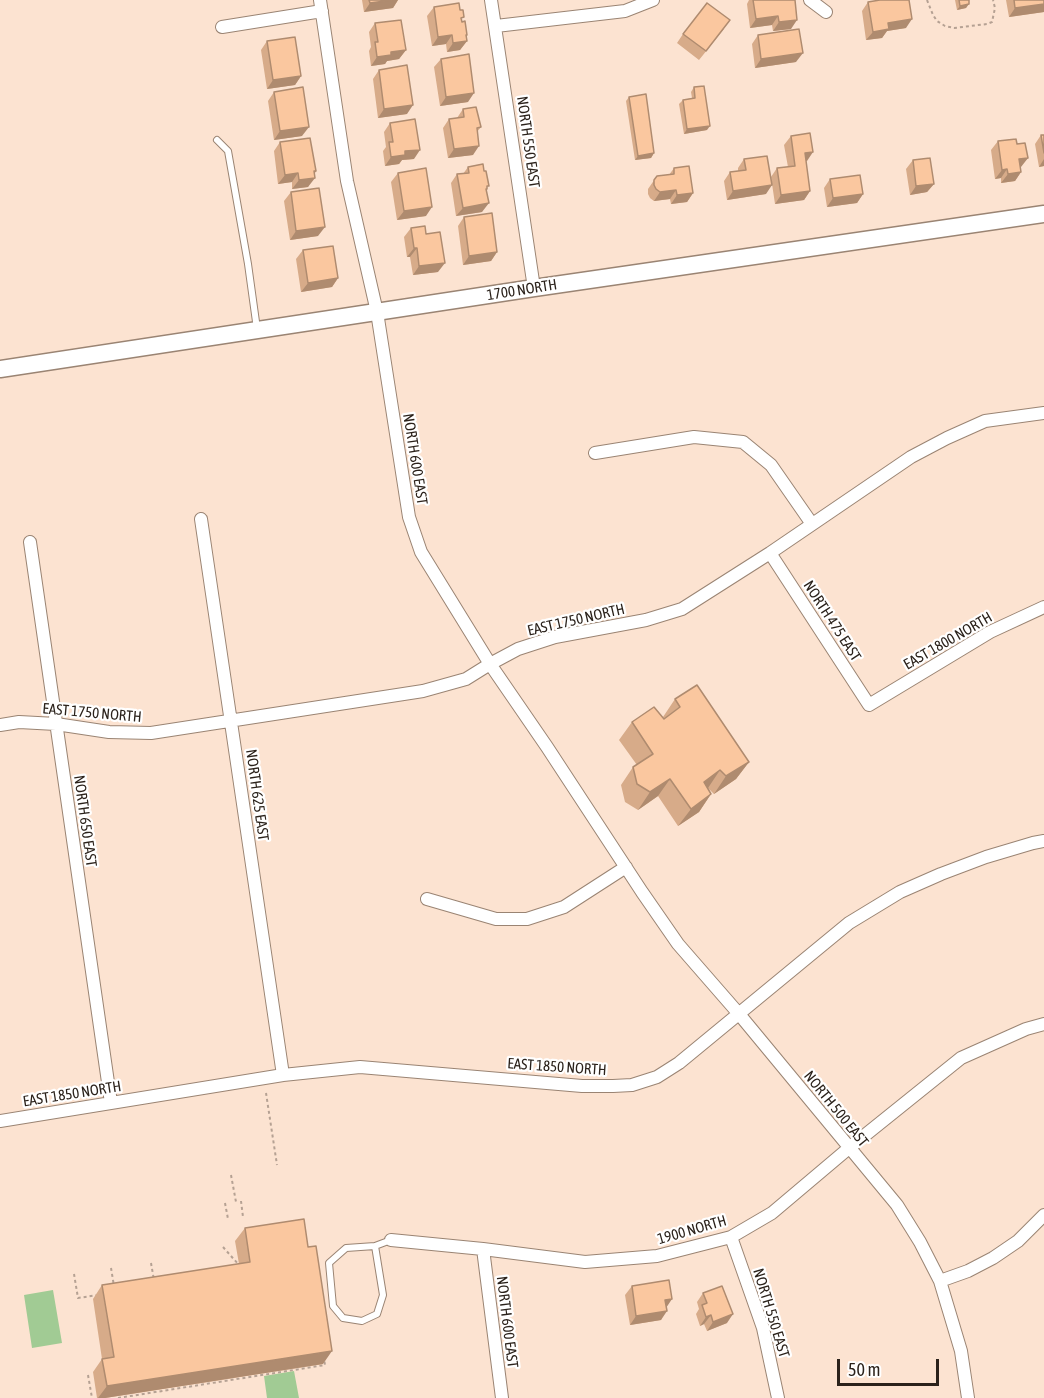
<!DOCTYPE html>
<style>
body{margin:0}
#map{position:relative;width:1044px;height:1398px;overflow:hidden;background:#fce3d1;font-family:"Asap Condensed",sans-serif}
canvas{display:block}
.scale{position:absolute;left:837px;top:1359px;width:102px;height:27px;box-sizing:border-box;border:3px solid #2b221b;border-top:0;padding-left:8px;font-size:18px;line-height:21px;white-space:nowrap;color:#2b221b;-webkit-text-stroke:4px #fff;paint-order:stroke}
</style>
<div id="map">
<canvas width="1044" height="1398"></canvas>
<div class="scale">50 m</div>
</div>
<script>
const g = document.querySelector('canvas').getContext('2d');
g.lineJoin = 'round';
function paint(path, color) { g.fillStyle = color; g.fill(path, 'evenodd'); }
const toPath = rows => new Path2D(rows.map(r => 'M' + r).join(''));
function stroke(path, color, width, dash) { g.strokeStyle = color; g.lineWidth = width; g.lineCap = dash ? 'butt' : 'round'; g.setLineDash(dash || []); g.stroke(path); }
function drawText(font, color, halo, rows, align = 'center') {
  g.font = font + ' "Asap Condensed",sans-serif'; g.lineWidth = 4.5; g.setLineDash([]); g.textBaseline = 'middle'; g.strokeStyle = halo; g.fillStyle = color; for (const [text, x, y, turn = 0] of rows) {
    g.save(); g.translate(x, y); g.rotate((+turn || 0) * Math.PI / 180); g.textAlign = isNaN(turn) ? turn : align; if (halo) g.strokeText(text, 0, 0); g.fillText(text, 0, 0); g.restore();
  }
}
paint(toPath([
 [53,1290,62,1343,32,1348,24,1295],
 [294,1371,299,1398,267,1398,264,1376]
]), '#a1cb94');
const lane = toPath([
 [217,140,228,151,248,264,257,329],
 [375,1246,383,1295,377,1314,362,1321,343,1318,333,1306,329,1263,346,1248,375,1246,391,1240]
]);
const street = toPath([
 [320,0,347,181,377,312,409,517,421,552,490,664,547,747,642,892,678,944,739,1014,897,1205,920,1242,940,1281,961,1351,968,1398],
 [491,0,534,288],
 [810,0,826,12],
 [496,26,625,11,653,0],
 [222,27,322,11],
 [595,453,694,437,743,442,771,465,812,524],
 [201,519,283,1075],
 [30,542,111,1103],
 [770,553,869,705,990,632,1044,607],
 [0,725,19,722,56,724,109,732,151,733,423,691,466,679,490,664,518,649,555,637,646,620,682,609,770,553,911,457,947,438,985,421,1044,413],
 [427,899,496,919,527,919,564,907,626,867],
 [0,1121,283,1075,360,1067,582,1086,613,1086,632,1085,657,1077,679,1063,849,923,900,892,941,874,986,857,1033,843,1044,841],
 [731,1237,763,1328,778,1398],
 [391,1240,483,1249,585,1262,657,1256,731,1237,772,1213,849,1148,961,1058,1026,1029,1044,1024],
 [483,1249,502,1398],
 [940,1281,968,1271,993,1258,1018,1241,1044,1215]
]);
const secondary = toPath([
 [0,369,534,288,1044,214]
]);
stroke(lane, '#9a8473', 8);
stroke(street, '#9a8473', 14);
stroke(secondary, '#9a8473', 19);
stroke(toPath([
 [927,0,933,15,937,21,945,26,954,28,987,24,992,22,995,8,993,0],
 [266,1093,277,1165],
 [231,1175,236,1202],
 [241,1201,243,1217],
 [225,1203,228,1219],
 [223,1247,239,1265],
 [151,1263,154,1280],
 [111,1268,114,1286],
 [74,1274,78,1298,98,1295],
 [88,1375,92,1398],
 [118,1398,325,1365,324,1359]
]), '#b5a193', 2, [3, 3]);
stroke(lane, '#fff', 6);
stroke(street, '#fff', 12);
stroke(secondary, '#fff', 16);
paint(toPath([
 [362,0,398,0,393,8,364,12],
 [749,0,795,0,791,29,773,31,772,25,750,28,747,4],
 [955,0,969,0,966,8,957,10],
 [1006,0,1044,0,1044,12,1009,17],
 [868,2,906,28,887,31,882,38,866,40,862,11],
 [434,7,462,21,467,35,466,37,467,41,460,50,447,52,446,44,432,46,427,16],
 [375,23,406,50,399,59,387,61,385,64,371,66,369,51,371,47,369,32],
 [724,29,699,60,677,43,683,34],
 [758,35,796,62,755,68,752,44],
 [267,41,301,76,295,85,267,89,261,50],
 [441,59,468,102,440,106,434,67],
 [379,70,407,114,378,118,373,79],
 [694,87,707,130,684,134,679,104,683,100,692,98,691,92],
 [274,92,302,136,274,140,268,101],
 [629,97,654,153,651,158,635,160,626,101],
 [463,109,481,127,477,132,473,155,448,158,443,128,449,119,457,118],
 [390,123,414,159,402,160,399,164,385,166,383,151,386,147,384,132],
 [1041,135,1044,135,1044,166,1039,167,1035,144],
 [791,136,807,161,806,161,810,191,804,200,775,204,771,177,777,168,788,167,784,145],
 [998,141,1017,144,1028,158,1020,167,1021,172,1015,181,1001,183,1001,178,995,179,991,150],
 [280,142,316,171,308,187,292,189,292,182,278,184,274,151],
 [744,159,766,194,727,200,724,181,730,172,738,171,738,168],
 [913,160,934,184,927,192,910,195,906,169],
 [468,167,487,188,482,212,456,216,451,183,457,174,463,174],
 [674,168,693,193,687,202,671,204,670,199,654,201,650,198,648,194,648,189,657,176,669,175],
 [398,173,426,216,397,220,391,182],
 [830,179,863,194,857,203,827,207,824,188],
 [291,192,318,236,290,240,284,201],
 [464,217,497,252,491,261,463,265,458,226],
 [411,228,426,234,438,272,413,275,410,257,407,257,404,237],
 [303,250,338,278,332,287,301,292,296,259],
 [675,699,749,762,736,779,714,794,708,788,711,794,699,812,678,826,658,796,638,810,625,802,621,785,633,767,637,765,619,740,632,722,664,719,663,717],
 [245,1228,323,1364,105,1398,97,1398,93,1372,102,1359,93,1299,102,1285,239,1264,235,1241],
 [632,1286,666,1308,661,1320,630,1325,625,1295],
 [703,1293,727,1323,707,1331,704,1324,700,1326,696,1314,699,1309,697,1302]
]), '#d7ab89');
paint(toPath([
 [392,0,398,0,393,8,364,12,370,3],
 [969,4,966,8,957,10,960,6],
 [1044,4,1044,12,1009,17,1015,8],
 [778,16,772,25,750,28,756,19],
 [912,19,906,28,887,31,882,38,866,40,873,32,888,23],
 [797,20,791,29,773,31,779,22],
 [452,35,446,44,432,46,438,37],
 [466,35,467,35,463,42,467,41,460,50,447,52,453,43],
 [406,50,399,59,387,61,385,64,371,66,377,57,391,52],
 [803,53,796,62,755,68,761,59],
 [301,76,295,85,267,89,273,80],
 [474,93,468,102,440,106,446,97],
 [413,105,407,114,378,118,384,109],
 [710,126,707,130,684,134,687,129],
 [309,127,302,136,274,140,280,131],
 [479,146,473,155,448,158,454,149],
 [420,150,414,159,402,160,399,164,385,166,391,157,405,151],
 [813,152,807,161,798,162,805,153],
 [654,153,651,158,635,160,638,156],
 [1028,158,1021,167,1013,168,1019,159],
 [1044,159,1044,166,1039,167],
 [1007,169,1001,178,995,179,1002,170],
 [314,171,316,171,311,178,315,178,308,187,292,189,299,180],
 [1021,172,1015,181,1001,183,1008,174],
 [298,173,292,182,278,184,285,175],
 [934,184,927,192,910,195,916,186],
 [772,185,766,194,727,200,733,191],
 [676,190,670,199,654,201,660,192],
 [810,191,804,200,775,204,781,195],
 [693,193,687,202,671,204,677,195],
 [863,194,857,203,827,207,833,198],
 [489,203,482,212,456,216,463,208],
 [432,207,426,216,397,220,404,211],
 [325,227,318,236,290,240,296,231],
 [414,248,417,248,410,257,407,257],
 [497,252,491,261,463,265,469,256],
 [445,263,438,272,413,275,419,266],
 [338,278,332,287,301,292,308,283],
 [749,762,736,779,714,794,726,776],
 [720,770,708,788,692,799,704,782],
 [670,779,658,796,638,810,650,792],
 [711,794,699,812,678,826,691,809],
 [672,1299,666,1308,665,1300],
 [667,1311,661,1320,630,1325,636,1316],
 [733,1314,727,1323,707,1331,713,1322],
 [711,1315,704,1324,700,1326,706,1317],
 [332,1351,323,1364,105,1398,98,1398,107,1386]
]), '#af8b6f');
const building = toPath([
 [369,0,392,0,370,3,369,0],
 [753,0,795,0,797,20,779,22,778,16,756,19,753,0],
 [880,0,909,0,912,19,888,23,889,29,873,32,868,2,880,0],
 [959,0,969,0,969,4,960,6,959,0],
 [1014,0,1044,0,1044,4,1015,8,1014,0],
 [459,3,460,10,463,10,464,17,461,18,462,22,465,21,467,35,466,35,467,41,453,43,452,35,438,37,434,7,459,3],
 [707,3,730,20,706,51,683,34,707,3],
 [401,20,406,50,391,52,391,55,377,57,375,42,378,42,375,23,401,20],
 [799,29,803,53,761,59,758,35,799,29],
 [295,37,301,76,273,80,267,41,295,37],
 [469,54,474,93,446,97,441,59,469,54],
 [407,65,413,105,384,109,379,70,407,65],
 [704,86,710,126,687,129,683,100,695,98,694,87,704,86],
 [303,87,309,127,280,131,274,92,303,87],
 [646,94,654,153,638,156,629,97,646,94],
 [476,107,481,127,477,128,479,146,454,149,449,119,464,117,463,109,476,107],
 [415,119,420,150,405,151,405,155,391,157,389,142,393,142,390,123,415,119],
 [810,133,813,152,805,153,810,191,781,195,777,168,795,166,791,136,810,133],
 [1041,135,1044,135,1044,153,1041,135],
 [310,138,316,171,314,171,315,178,299,180,298,173,285,175,280,142,310,138],
 [1016,139,1017,144,1025,143,1028,158,1019,159,1021,172,1008,174,1007,169,1002,170,998,141,1016,139],
 [767,156,772,185,733,191,730,172,746,170,744,159,767,156],
 [930,158,934,184,916,186,913,160,930,158],
 [483,164,484,171,486,171,489,186,487,186,487,189,486,189,489,203,463,208,457,174,469,173,468,167,483,164],
 [689,166,693,193,677,195,676,190,660,192,656,189,654,185,654,180,657,176,674,174,674,168,689,166],
 [426,168,432,207,404,211,398,173,426,168],
 [860,175,863,194,833,198,830,179,860,175],
 [319,188,325,227,296,231,291,192,319,188],
 [492,213,497,252,469,256,464,217,492,213],
 [425,226,426,234,440,232,445,263,419,266,417,248,414,248,411,228,425,226],
 [333,246,338,278,308,283,303,250,333,246],
 [697,685,749,762,726,776,720,770,704,782,711,794,691,809,670,779,650,792,637,784,633,767,653,754,632,722,654,707,664,719,680,707,675,699,697,685],
 [304,1219,308,1247,316,1246,332,1351,107,1386,102,1359,114,1357,102,1285,250,1262,245,1228,304,1219],
 [669,1280,672,1299,665,1300,667,1311,636,1316,632,1286,669,1280],
 [722,1286,733,1314,713,1322,711,1315,706,1317,702,1305,707,1303,703,1293,722,1286]
]);
paint(building, '#fac79f');
stroke(building, '#af8b6f', 1.5);
drawText('15px', '#2b221b', '#fff', [
 ["NORTH 550 EAST",528,142,82],
 ["1700 NORTH",522,290,-9],
 ["NORTH 600 EAST",415,459,81],
 ["EAST 1750 NORTH",576,620,-13],
 ["NORTH 475 EAST",832,621,57],
 ["EAST 1800 NORTH",948,641,-30],
 ["EAST 1750 NORTH",92,713,5],
 ["NORTH 625 EAST",257,795,82],
 ["NORTH 650 EAST",85,821,82],
 ["EAST 1850 NORTH",557,1067,4],
 ["EAST 1850 NORTH",72,1094,-9],
 ["NORTH 500 EAST",836,1109,51],
 ["1900 NORTH",692,1230,-16],
 ["NORTH 550 EAST",771,1313,73],
 ["NORTH 600 EAST",507,1322,83]
]);
</script>
